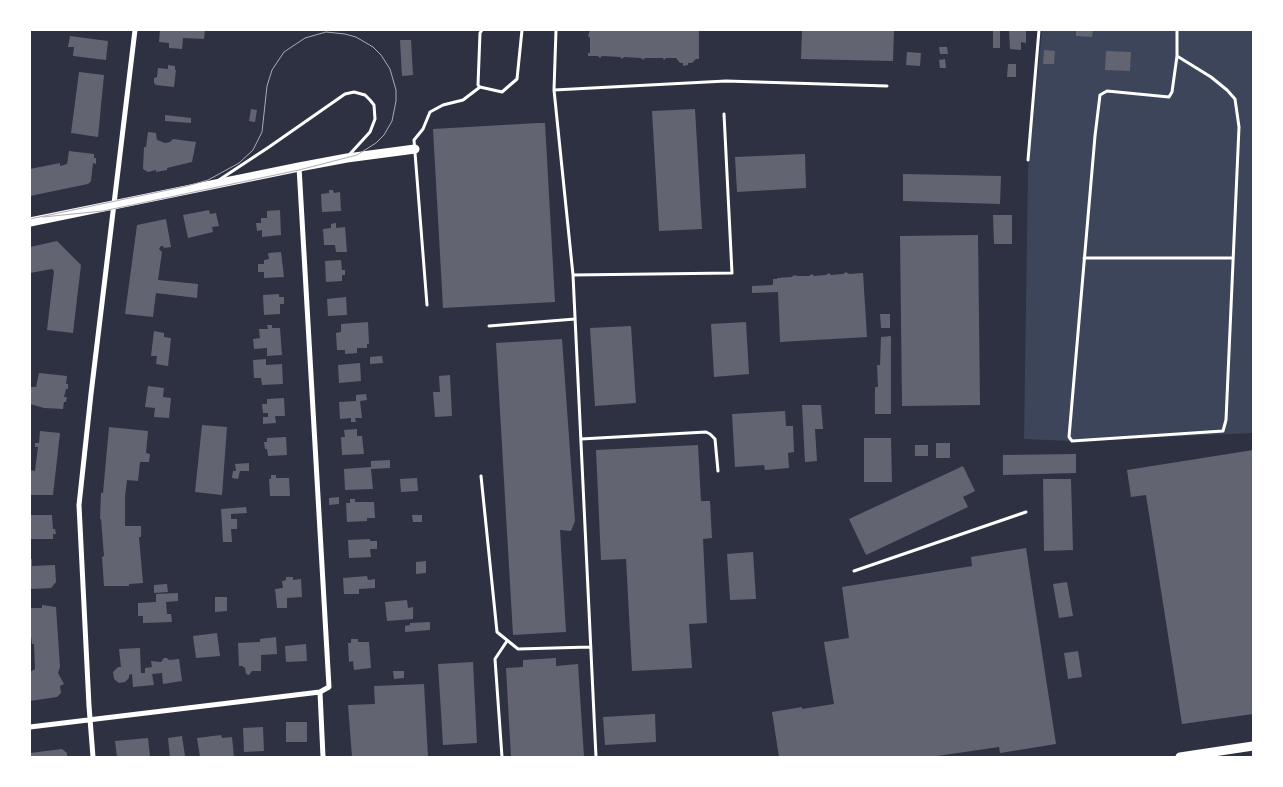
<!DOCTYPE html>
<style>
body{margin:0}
#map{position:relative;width:1283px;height:787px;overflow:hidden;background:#2d3142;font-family:Ubuntu,sans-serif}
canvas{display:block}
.frame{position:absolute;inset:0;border:31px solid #fff;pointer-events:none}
</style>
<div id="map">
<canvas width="1283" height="787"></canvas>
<div class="frame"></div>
</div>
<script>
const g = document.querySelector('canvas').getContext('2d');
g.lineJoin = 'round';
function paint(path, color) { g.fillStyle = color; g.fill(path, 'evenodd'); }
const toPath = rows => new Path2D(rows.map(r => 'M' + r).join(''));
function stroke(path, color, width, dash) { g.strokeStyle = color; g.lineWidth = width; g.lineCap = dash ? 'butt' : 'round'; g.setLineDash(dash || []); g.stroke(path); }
paint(toPath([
 [1042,30,1253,30,1253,433,1071,441,1024,439,1028,168]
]), '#3c4559');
paint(toPath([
 [160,30,205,30,204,39,183,38,182,49,169,48,169,43,159,42],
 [590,30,699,30,699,59,696,59,692,63,688,63,688,65,683,66,683,63,680,63,676,58,666,58,664,60,663,58,645,58,643,60,641,58,624,57,622,59,620,57,602,56,600,58,598,56,588,56,588,53,590,53,590,38,588,36],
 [802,30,894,30,893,61,801,59],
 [993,30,1000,30,1000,48,993,48],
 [1009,30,1026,30,1026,43,1021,42,1021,50,1010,49],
 [1076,30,1093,30,1092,37,1076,36],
 [70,36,108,41,106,60,73,56,74,47,68,47],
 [400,40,411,40,413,75,402,76],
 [939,47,947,47,948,54,940,54],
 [1044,50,1055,51,1054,64,1043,64],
 [1106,51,1131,52,1130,71,1105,70],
 [907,52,921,53,920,66,906,65],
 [945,59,946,68,940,68,939,60],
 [1008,64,1016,64,1016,77,1007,77],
 [168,65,175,66,175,70,176,70,174,87,156,85,154,83,154,78,157,77,158,68,168,69],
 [79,72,104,75,98,137,71,133],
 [251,109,257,110,255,122,249,121],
 [695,109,702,229,659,231,652,111],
 [165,115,191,118,191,123,165,121],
 [538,123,545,123,555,302,443,308,433,129],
 [148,132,156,133,157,140,165,143,170,142,173,139,196,142,192,162,167,168,167,170,156,172,156,170,148,172,143,169,144,147,146,147],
 [69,151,94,154,94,158,96,158,96,164,93,163,91,181,88,184,30,196,30,169,60,163,60,166,67,164],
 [805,154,806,188,737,192,735,157],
 [903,174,1001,176,1000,204,903,201],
 [329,190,333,190,334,193,340,192,341,211,322,212,321,194,329,193],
 [209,210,210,214,216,213,219,226,212,227,213,232,188,238,183,215],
 [280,210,281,235,262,237,262,230,257,231,256,223,261,223,261,218,267,218,267,211],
 [993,215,1012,215,1012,244,994,244],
 [166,219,171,247,164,248,163,246,161,246,159,249,162,252,158,280,198,284,197,298,156,293,153,317,125,314,137,225],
 [336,223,336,228,345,227,347,252,336,252,335,245,324,245,323,229,331,228,331,224],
 [978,235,980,405,902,406,900,236],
 [57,241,81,265,73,333,47,330,54,271,52,269,30,273,30,247],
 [281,252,284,277,264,278,264,272,258,272,258,264,264,264,264,260,269,259,268,253],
 [341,260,342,270,345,270,345,275,342,275,342,281,326,282,325,261],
 [846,272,849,274,863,273,867,337,780,342,778,292,752,293,752,286,772,285,773,284,773,279,777,279,777,278,791,277,795,275,797,276,809,276,812,274,814,276,826,275,829,273,831,275,843,274],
 [279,294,279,297,284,297,284,304,280,304,280,314,264,315,263,295],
 [346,297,347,315,328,316,327,299],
 [880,314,890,314,890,328,881,328],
 [368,322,369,344,367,344,367,348,357,348,357,353,345,354,345,350,337,350,336,333,341,332,341,324],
 [746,322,749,374,714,377,711,324],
 [267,325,272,325,272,328,280,328,282,355,267,356,267,348,254,349,253,339,260,338,259,329,268,329],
 [631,326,636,403,595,406,590,328],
 [154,331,164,333,164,337,171,338,168,366,156,364,157,356,151,356],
 [891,336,891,414,875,414,875,387,878,387,877,365,880,365,881,337],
 [562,339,575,521,571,531,560,530,566,632,513,635,496,343],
 [382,356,383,363,370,364,370,357],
 [266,359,266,365,282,364,283,384,262,385,261,378,254,378,253,360],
 [360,363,361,381,339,383,338,365],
 [39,373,67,376,66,384,68,384,68,389,66,389,64,397,67,397,66,402,64,402,63,409,44,408,30,404,31,387,36,387],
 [450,375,452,416,435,417,433,392,440,392,439,376],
 [148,386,164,388,163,397,171,398,169,418,154,417,155,408,145,407],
 [366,394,367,400,360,401,362,418,355,418,356,422,351,422,351,418,340,419,339,402,356,401,356,395],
 [284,398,285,416,275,416,276,423,263,424,263,417,268,417,268,413,263,413,262,404,267,404,267,399],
 [802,405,821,405,823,429,815,429,817,461,805,462],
 [785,411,786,426,793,426,794,452,788,453,789,468,765,470,764,465,735,467,732,414],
 [202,425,227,427,222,495,195,492],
 [109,427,148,431,146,453,150,454,149,462,140,462,138,481,127,480,125,497,125,526,141,526,141,537,139,537,143,583,129,584,129,586,104,586,102,557,104,556,101,519,100,519,101,493,103,493],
 [357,429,357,436,362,436,364,454,342,455,341,437,345,437,344,430],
 [40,431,60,433,53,495,30,495,30,470,35,471,38,447,35,447,35,443,39,443],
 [286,437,287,455,268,456,267,449,265,449,264,442,267,442,267,438],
 [864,438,891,438,892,482,864,482],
 [936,443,950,443,950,458,936,458],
 [698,445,701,501,710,501,712,538,703,539,707,623,689,624,692,668,632,671,626,559,601,560,596,450],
 [915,445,928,445,928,456,915,456],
 [1253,450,1253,714,1182,724,1146,495,1131,497,1127,470],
 [1076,454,1076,473,1003,475,1003,455],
 [390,460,390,468,371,469,373,489,345,490,344,469,371,467,371,461],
 [249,463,249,471,240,471,238,479,232,478,233,471,236,471,235,464],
 [963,466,975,491,963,497,968,507,866,555,849,519],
 [271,475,276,475,276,478,289,478,290,496,270,496,269,479,271,479],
 [417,478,418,491,401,492,400,479],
 [1043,479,1071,479,1073,550,1044,551],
 [339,497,339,504,329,505,329,498],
 [350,499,355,499,355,502,374,502,375,518,367,518,367,521,347,522,346,503,350,503],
 [246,507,247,513,231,514,231,519,237,519,237,529,231,529,232,542,223,542,221,509],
 [30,515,52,515,53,529,55,529,56,534,53,534,53,539,30,539],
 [412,515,422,515,422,522,413,522],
 [370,539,370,541,377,541,377,549,370,549,371,557,349,558,348,540],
 [1026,548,1056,744,1000,753,999,747,930,757,779,757,772,712,802,707,802,709,834,704,824,642,849,638,842,587,972,566,971,557],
 [753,552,756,599,730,600,727,554],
 [30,559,32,559,32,566,55,565,56,582,51,588,30,589],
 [426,561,426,573,416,574,416,562],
 [367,576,368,580,375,579,375,588,359,589,359,594,344,594,343,578],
 [286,577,293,577,293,580,301,579,302,597,287,598,287,608,277,608,275,589,283,588,282,581,286,580],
 [1067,582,1073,616,1059,618,1053,584],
 [167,584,168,592,154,593,154,585],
 [178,593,178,601,166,602,167,614,171,614,172,622,143,623,143,616,138,616,138,603,156,602,156,594],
 [215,597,227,597,227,611,215,612],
 [407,600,408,608,413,607,413,619,387,621,385,602],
 [42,605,56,607,60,667,58,673,64,684,60,686,61,693,57,697,30,701,30,672,35,669,34,644,32,644,30,629,30,608,42,608],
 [430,622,430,630,405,632,405,626,410,625,410,623],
 [217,633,220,656,196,658,193,636],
 [276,637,277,654,261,655,261,671,252,671,249,675,246,674,245,668,242,666,239,666,238,643,260,642,260,639],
 [351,639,358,639,358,642,369,642,371,668,354,670,353,661,349,662,348,643,351,643],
 [306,644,307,661,286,662,285,646],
 [140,648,141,673,145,673,145,668,152,667,151,661,161,662,164,658,167,658,169,660,179,659,182,681,163,684,162,673,152,674,154,685,133,687,132,674,129,675,129,678,125,682,119,683,114,679,113,672,118,667,121,667,119,649],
 [1078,651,1082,677,1068,679,1064,653],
 [556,658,556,666,578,664,584,757,511,757,506,668,523,667,523,660],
 [473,662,477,743,443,745,438,664],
 [393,671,404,671,404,678,394,679],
 [424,684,428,757,352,757,348,705,375,704,374,686],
 [655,714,656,742,605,745,603,717],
 [286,722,307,722,307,742,286,742],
 [263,727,264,751,244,752,243,728],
 [221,735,222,738,232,737,234,757,200,757,197,738],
 [182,736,185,756,170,757,168,738],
 [148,738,150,756,117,757,115,741],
 [62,749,67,753,67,757,31,757,30,753]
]), '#626471');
stroke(toPath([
 [482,30,480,33,478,85,480,87,502,92,517,79,522,30],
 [1177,30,1177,56,1172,92,1169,97,1107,91,1100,95,1095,136,1069,437,1072,441,1223,431,1226,420,1239,127,1235,99,1227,90,1211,77,1177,56],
 [554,90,556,30],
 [1028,160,1039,30],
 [219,180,269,147,345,94,354,92,365,95,370,100,374,105,375,119,370,132,349,155],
 [1084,258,1233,258],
 [573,275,732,273,724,114],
 [427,305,414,140,423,129,430,112,443,105,463,100,480,87],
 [489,326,575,319],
 [581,439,706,432,710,434,715,439,718,471],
 [481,476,497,632,518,649,590,647],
 [854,571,1026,512],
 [502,757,495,659,507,641],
 [596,757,573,275,554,90,726,81,887,86]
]), '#fff', 3);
stroke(toPath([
 [320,692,323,757],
 [30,727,320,692,329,687,299,167],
 [93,757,89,706,79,505,91,394,135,30]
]), '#fff', 5);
stroke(toPath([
 [30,222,299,167,347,158,415,149],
 [1180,757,1253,746]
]), '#fff', 9);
stroke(toPath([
 [30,219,187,186,208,180,239,163,253,150,262,132,267,86,272,70,284,52,305,38,326,32,345,34,356,37,373,47,381,55,390,69,396,90,396,101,392,121,384,135,376,143,357,155,299,170,103,211,43,217]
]), '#abadb3', 1);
</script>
